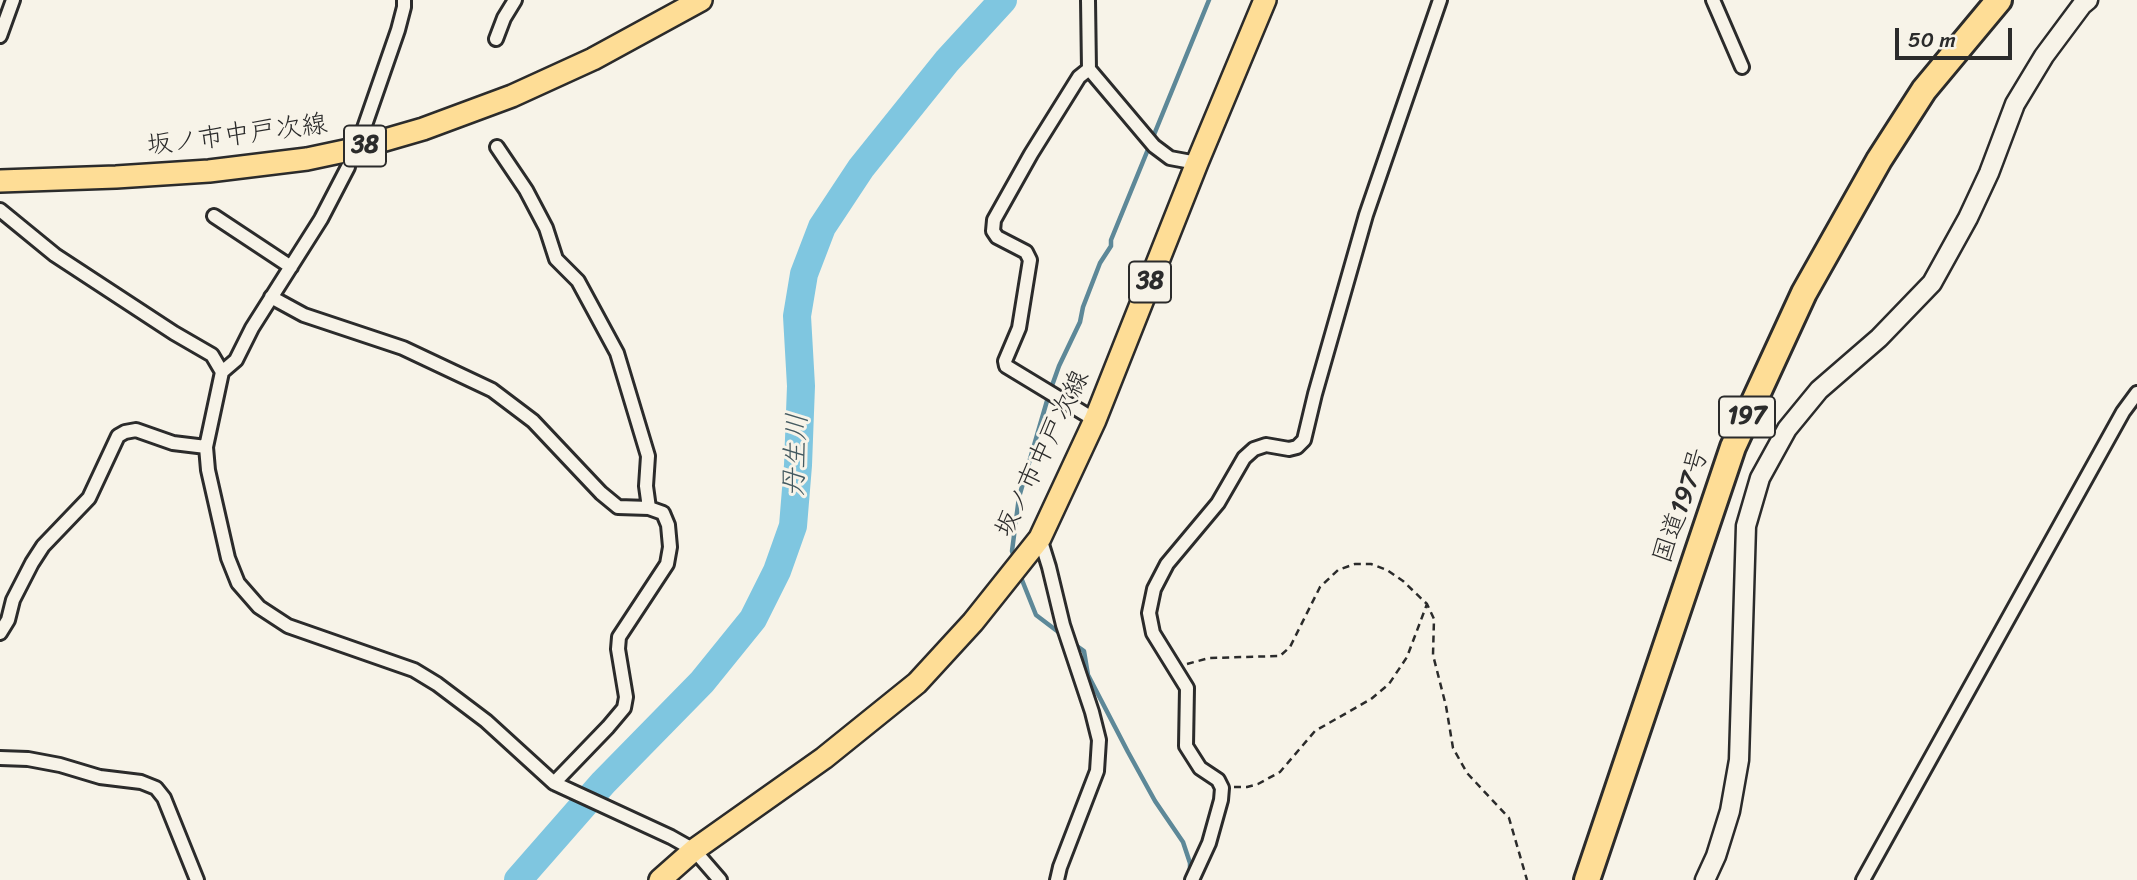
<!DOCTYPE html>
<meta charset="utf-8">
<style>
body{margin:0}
#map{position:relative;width:2137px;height:880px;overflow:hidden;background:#f7f3e8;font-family:Sriracha,sans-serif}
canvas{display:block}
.scale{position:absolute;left:1895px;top:28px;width:117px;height:32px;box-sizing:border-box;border:4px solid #2b2b2b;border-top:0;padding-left:9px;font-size:21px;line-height:24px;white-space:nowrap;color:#2b2b2b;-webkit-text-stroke:5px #f7f3e8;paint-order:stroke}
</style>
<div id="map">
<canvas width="2137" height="880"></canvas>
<div class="scale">50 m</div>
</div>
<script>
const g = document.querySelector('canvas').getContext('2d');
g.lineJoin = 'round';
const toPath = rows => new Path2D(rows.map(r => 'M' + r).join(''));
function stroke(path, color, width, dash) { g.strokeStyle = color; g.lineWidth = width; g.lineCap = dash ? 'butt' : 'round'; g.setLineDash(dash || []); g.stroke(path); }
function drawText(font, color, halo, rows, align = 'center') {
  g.font = font + ' Sriracha,"Klee One",sans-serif'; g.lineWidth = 6; g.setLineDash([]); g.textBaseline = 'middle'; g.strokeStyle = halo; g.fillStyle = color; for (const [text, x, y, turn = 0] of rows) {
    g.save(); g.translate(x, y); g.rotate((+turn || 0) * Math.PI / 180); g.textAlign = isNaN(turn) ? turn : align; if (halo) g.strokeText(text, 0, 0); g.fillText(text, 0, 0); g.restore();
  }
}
stroke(toPath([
 [1015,560,1012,551,1019,497,1049,394,1059,366,1080,322,1083,307,1100,263,1111,246,1111,240,1209,0],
 [1020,575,1036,615,1061,634],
 [1074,644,1084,651,1088,675,1128,752,1155,801,1183,842,1190,863,1190,873]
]), '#5d8898', 4.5);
stroke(toPath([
 [518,880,603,783,702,682,753,619,777,571,793,526,798,465,801,386,797,316,804,274,822,227,861,168,947,61,1003,0]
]), '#7fc6e0', 28);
const street = toPath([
 [1088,0,1089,69,1154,146,1170,158,1197,163],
 [1713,0,1742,67],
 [0,36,13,0],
 [496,39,504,18,515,0],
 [1089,69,1079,77,1031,154,994,220,993,231,997,237,1026,252,1030,260,1019,328,1005,361,1006,366,1095,420],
 [364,128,398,30,404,7,404,0],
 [497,147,526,190,546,228,556,259,578,281,617,353,648,456,646,486,649,508],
 [0,210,55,255,174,333,212,355,222,372,206,447,208,470,228,558,238,583,259,607,288,626,414,670,437,684,486,721,554,783,671,837,694,850,720,880],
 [214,216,291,267],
 [271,297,304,315,403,348,492,390,533,421,601,493,618,507,649,508,663,513,668,525,670,547,667,564,619,637,618,649,626,697,624,708,608,727,554,783],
 [222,372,236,360,252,328,321,219,348,167],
 [1040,538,1049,567,1063,625,1092,712,1099,740,1097,771,1060,867,1057,880],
 [0,633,8,620,13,600,32,563,43,546,89,498,118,436,125,432,136,430,173,443,206,447],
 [0,758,28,759,60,765,100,777,141,782,156,788,164,798,197,880],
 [1192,880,1209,843,1221,800,1222,788,1218,780,1200,768,1186,746,1187,688,1153,633,1149,613,1154,589,1167,564,1218,503,1244,458,1254,449,1266,445,1289,449,1297,447,1304,440,1315,394,1366,215,1440,0],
 [1863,880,2123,412,2137,393]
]);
const secondary = toPath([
 [1705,880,1716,856,1730,811,1739,760,1746,526,1760,478,1787,429,1819,390,1879,338,1932,283,1968,218,1989,173,2015,104,2044,56,2082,5,2088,0]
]);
const primary = toPath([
 [0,181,116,177,209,171,307,159,354,149,423,129,512,96,593,59,701,0],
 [660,880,694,850,824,758,917,683,973,622,1040,538,1095,420,1197,163,1265,0]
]);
const highway = toPath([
 [1587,880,1733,447,1804,293,1879,160,1924,90,1999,0]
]);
stroke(street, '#2b2b2b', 18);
stroke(secondary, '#2b2b2b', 23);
stroke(primary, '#2b2b2b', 26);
stroke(highway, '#2b2b2b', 30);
stroke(toPath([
 [1187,664,1209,658,1280,656,1290,647,1320,587,1338,570,1355,564,1371,564,1387,570,1403,581,1427,604,1434,619,1433,655,1446,706,1453,748,1467,773,1509,818,1527,880],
 [1234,787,1247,787,1258,784,1280,772,1315,731,1371,699,1389,684,1407,657,1427,604]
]), '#2b2b2b', 2.5, [7, 5]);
stroke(street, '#f7f3e8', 12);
stroke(secondary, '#f7f3e8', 18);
stroke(primary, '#fedd96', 21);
stroke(highway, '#fedd96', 24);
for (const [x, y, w] of [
 [365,146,42],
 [1150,282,42],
 [1747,417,56]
]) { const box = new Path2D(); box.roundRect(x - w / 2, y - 20.5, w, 41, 5); g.fillStyle = '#f7f3e8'; g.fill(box); stroke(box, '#2b2b2b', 2); }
drawText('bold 24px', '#2b2b2b', null, [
 ["38",365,146],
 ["38",1150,282],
 ["197",1747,417]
]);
drawText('26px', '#2b2b2b', '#f7f3e8', [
 ["坂ノ市中戸次線",237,136,-7],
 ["坂ノ市中戸次線",1043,454,-64],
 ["国道197号",1682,506,-71]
]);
drawText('italic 28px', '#445a61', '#f7f3e8', [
 ["丹生川",797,455,-87]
]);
</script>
